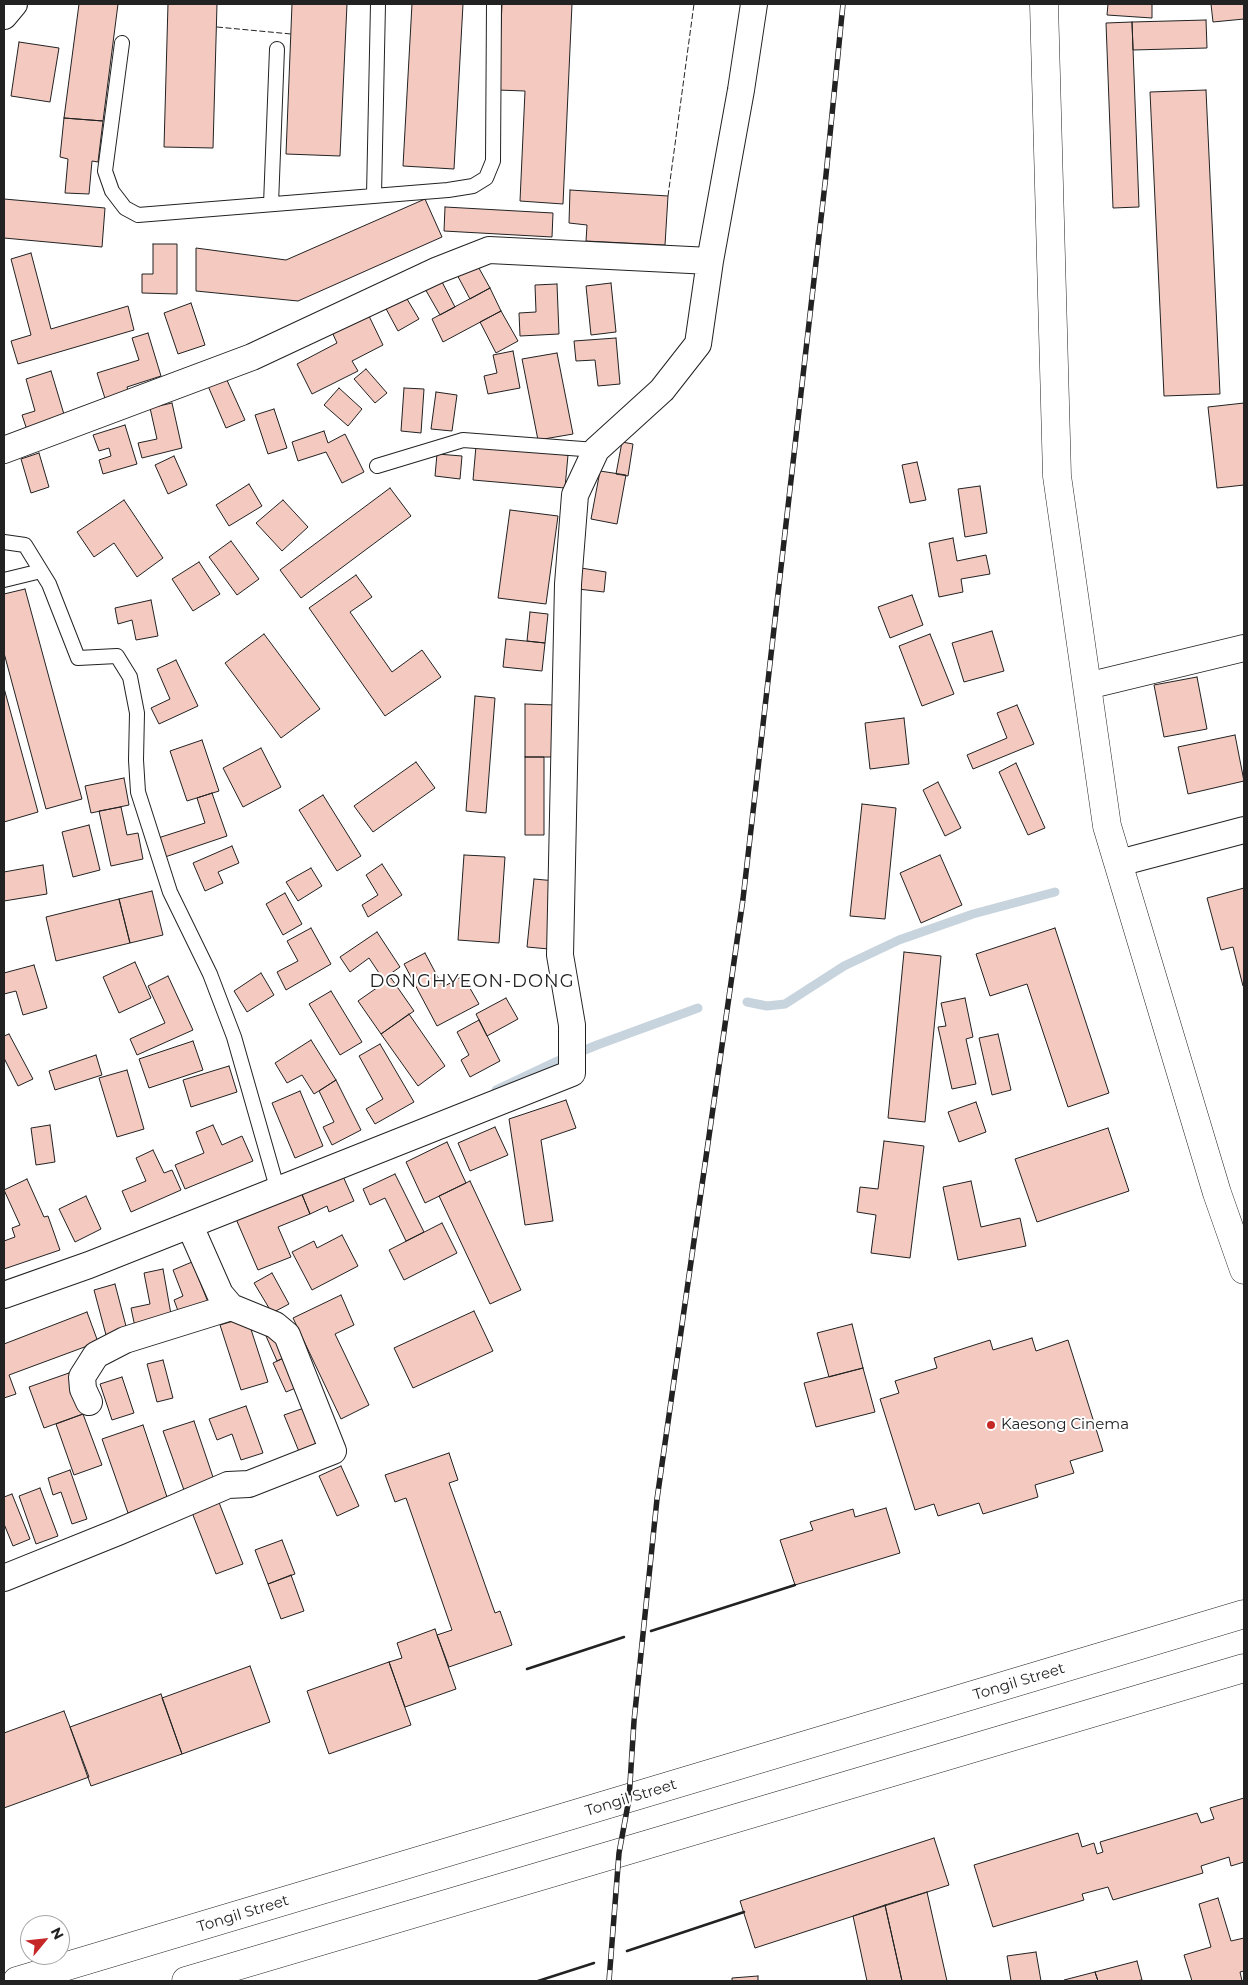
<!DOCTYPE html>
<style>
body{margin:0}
#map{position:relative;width:1248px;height:1985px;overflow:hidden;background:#fff;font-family:Montserrat,sans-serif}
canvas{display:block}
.frame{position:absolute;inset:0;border:5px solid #222;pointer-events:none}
.north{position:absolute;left:20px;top:1915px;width:50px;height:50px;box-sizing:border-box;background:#fff;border:1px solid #a7a7a7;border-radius:50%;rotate:62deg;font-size:14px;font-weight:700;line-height:20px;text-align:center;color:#222}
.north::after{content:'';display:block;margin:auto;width:18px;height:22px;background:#c62828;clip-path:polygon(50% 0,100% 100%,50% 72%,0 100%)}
</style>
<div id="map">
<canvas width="1248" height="1985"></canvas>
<div class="frame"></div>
<div class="north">N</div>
</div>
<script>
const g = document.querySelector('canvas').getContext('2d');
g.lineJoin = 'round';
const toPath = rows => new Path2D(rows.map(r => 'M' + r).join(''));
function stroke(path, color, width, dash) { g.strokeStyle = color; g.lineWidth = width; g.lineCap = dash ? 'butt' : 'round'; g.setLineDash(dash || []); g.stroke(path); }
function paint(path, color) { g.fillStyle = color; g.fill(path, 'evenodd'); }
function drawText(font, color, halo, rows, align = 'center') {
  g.font = font + ' Montserrat,sans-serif'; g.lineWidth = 4; g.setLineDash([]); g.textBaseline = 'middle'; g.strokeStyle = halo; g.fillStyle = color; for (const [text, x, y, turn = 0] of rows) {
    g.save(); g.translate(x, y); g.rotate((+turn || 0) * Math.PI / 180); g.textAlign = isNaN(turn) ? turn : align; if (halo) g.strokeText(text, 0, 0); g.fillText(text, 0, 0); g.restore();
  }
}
stroke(toPath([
 [747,1002,767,1006,785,1004,844,966,899,940,973,914,1055,892],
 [496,1090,553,1063,597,1045,698,1008]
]), '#c7d3dd', 9);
const building = toPath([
 [79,4,118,4,103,121,64,118,79,4],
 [168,4,217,4,213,148,164,147,168,4],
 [292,4,347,4,340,156,286,154,292,4],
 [412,4,463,4,454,169,403,166,412,4],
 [502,4,572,4,563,204,520,201,525,91,498,90,502,4],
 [1108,4,1152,4,1152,18,1107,15,1108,4],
 [1211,4,1244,4,1244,19,1213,22,1211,4],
 [1206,20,1207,48,1133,50,1132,22,1206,20],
 [1132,22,1139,207,1113,208,1106,23,1132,22],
 [19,42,59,48,50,102,11,96,19,42],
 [1206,90,1220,394,1164,396,1150,92,1206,90],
 [64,118,103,121,98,162,92,161,89,194,65,193,68,159,60,157,64,118],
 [570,190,668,196,665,245,586,241,587,225,569,223,570,190],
 [4,199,105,208,102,247,4,238,4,199],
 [425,199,442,237,298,301,196,291,196,248,286,260,425,199],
 [445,207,553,213,552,237,444,231,445,207],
 [153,244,177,244,177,294,142,293,142,274,153,274,153,244],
 [31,253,51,329,128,306,134,330,18,364,11,341,31,335,11,259,31,253],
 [475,261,490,288,470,299,455,271,475,261],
 [440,278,455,307,440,315,424,287,440,278],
 [611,283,616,332,591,335,586,286,611,283],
 [557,284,559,334,520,336,519,313,536,312,535,285,557,284],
 [490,288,501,311,443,342,432,319,490,288],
 [404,294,419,319,398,331,384,305,404,294],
 [191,303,205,345,178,354,164,313,191,303],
 [501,311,518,341,496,353,480,322,501,311],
 [368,314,383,345,352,361,358,371,312,394,297,364,337,343,332,332,368,314],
 [148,333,161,376,127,387,131,401,108,408,97,373,139,360,132,338,148,333],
 [616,338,620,384,598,386,595,360,576,361,574,341,616,338],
 [513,351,520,388,488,394,484,376,497,373,493,355,513,351],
 [557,353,573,434,538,440,522,359,557,353],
 [366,369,387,393,375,403,354,379,366,369],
 [51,371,66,421,28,433,22,415,35,411,26,379,51,371],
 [226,378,245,420,226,428,208,386,226,378],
 [339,388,362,409,348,426,324,405,339,388],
 [404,388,424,389,421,433,401,431,404,388],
 [436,392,457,395,452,431,431,429,436,392],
 [172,403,182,448,142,458,138,443,157,439,150,408,172,403],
 [1244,403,1244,485,1217,488,1208,407,1244,403],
 [274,409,287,448,268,454,255,415,274,409],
 [125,425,137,464,103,474,99,460,111,456,109,448,99,451,93,435,125,425],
 [324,431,328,443,345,434,364,472,342,483,326,452,298,461,292,442,324,431],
 [622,442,633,444,628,476,616,474,622,442],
 [476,446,568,455,565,488,473,480,476,446],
 [39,453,49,487,31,493,21,459,39,453],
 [437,454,462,456,460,479,435,476,437,454],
 [174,456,187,485,168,494,155,465,174,456],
 [917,462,926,500,910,503,902,465,917,462],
 [600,471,626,475,617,524,591,519,600,471],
 [249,484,262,506,229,526,216,505,249,484],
 [980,486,987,533,965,537,958,489,980,486],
 [390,488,411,516,301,598,280,570,390,488],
 [124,500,163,558,137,577,114,543,94,557,77,532,124,500],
 [283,500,308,527,282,551,256,523,283,500],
 [510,510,558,516,546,604,498,598,510,510],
 [953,538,957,561,986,555,990,574,961,579,963,592,939,597,929,543,953,538],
 [231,541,259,579,237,595,209,557,231,541],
 [199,562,220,594,193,611,172,579,199,562],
 [581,568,606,572,604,592,578,589,581,568],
 [356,575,372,597,350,612,392,672,422,650,441,677,385,716,309,608,356,575],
 [25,589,82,799,46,809,4,653,4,594,25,589],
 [912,595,923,625,890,638,878,607,912,595],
 [151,600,158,636,136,640,132,620,118,624,115,608,151,600],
 [530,612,548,614,545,643,527,641,530,612],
 [992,631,1004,671,964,682,952,643,992,631],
 [264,634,320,709,281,738,225,663,264,634],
 [930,634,954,694,922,706,899,646,930,634],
 [506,639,545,643,542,671,503,667,506,639],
 [176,660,198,706,159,724,151,708,170,699,157,669,176,660],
 [1197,677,1207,729,1164,737,1154,685,1197,677],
 [4,688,38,812,4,822,4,688],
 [475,696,495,698,486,813,466,811,475,696],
 [525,704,556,705,556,757,525,757,525,704],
 [1017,705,1034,744,973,769,967,755,1007,738,997,713,1017,705],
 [904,718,909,764,870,769,865,723,904,718],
 [1235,735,1244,781,1188,794,1178,747,1235,735],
 [202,740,219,791,187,801,170,751,202,740],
 [261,748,281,787,243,807,223,768,261,748],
 [525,757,544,757,544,835,525,835,525,757],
 [416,762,435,788,373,832,354,806,416,762],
 [1016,763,1045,828,1028,835,999,772,1016,763],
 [124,778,129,805,91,813,85,786,124,778],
 [938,782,961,828,945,836,923,790,938,782],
 [212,793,227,836,165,857,158,838,205,823,197,798,212,793],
 [323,795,361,856,337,871,299,810,323,795],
 [862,804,896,808,885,919,850,916,862,804],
 [121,807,127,835,138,833,143,859,111,866,99,811,121,807],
 [89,825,100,870,73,877,62,832,89,825],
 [232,846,239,863,218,872,223,883,205,891,193,863,232,846],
 [464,855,505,857,499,943,458,940,464,855],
 [940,855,962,905,921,923,900,873,940,855],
 [382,864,402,895,368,917,362,905,378,895,366,875,382,864],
 [43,865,47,894,4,901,4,872,43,865],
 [311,868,322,886,298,901,286,882,311,868],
 [534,879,556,881,549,949,527,947,534,879],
 [1244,888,1244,986,1243,986,1233,947,1221,950,1207,898,1244,888],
 [152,891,163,935,130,943,119,899,152,891],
 [285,893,302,924,283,935,266,904,285,893],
 [119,899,130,943,56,961,46,917,119,899],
 [311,928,331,964,286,990,277,972,298,961,287,941,311,928],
 [1055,928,1109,1093,1068,1107,1027,984,990,996,976,954,1055,928],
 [377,932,400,967,383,979,369,958,350,972,340,957,377,932],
 [904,952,941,956,925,1122,888,1118,904,952],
 [425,953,443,987,463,976,479,1004,437,1026,404,964,425,953],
 [135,962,151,998,119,1013,103,977,135,962],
 [34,965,47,1008,23,1015,16,991,4,994,4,973,34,965],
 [261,973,274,995,247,1012,234,991,261,973],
 [168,976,193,1030,137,1055,130,1039,165,1023,148,986,168,976],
 [391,978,414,1011,381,1034,358,1001,391,978],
 [331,991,362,1042,340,1055,309,1004,331,991],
 [506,998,518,1019,487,1036,476,1014,506,998],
 [965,998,973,1037,966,1039,976,1084,952,1089,938,1027,946,1026,941,1003,965,998],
 [409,1014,445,1066,418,1086,381,1034,409,1014],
 [479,1020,500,1061,470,1077,461,1060,469,1055,457,1032,479,1020],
 [9,1034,33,1079,18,1086,4,1058,4,1036,9,1034],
 [998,1034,1011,1090,992,1095,979,1038,998,1034],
 [311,1040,336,1080,314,1094,302,1075,287,1083,275,1063,311,1040],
 [193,1041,203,1070,149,1088,139,1059,193,1041],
 [380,1044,414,1102,375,1124,366,1109,383,1099,359,1056,380,1044],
 [96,1055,102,1075,55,1090,49,1071,96,1055],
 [229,1066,237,1092,191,1107,183,1080,229,1066],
 [127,1070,144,1129,117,1137,99,1078,127,1070],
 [336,1080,361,1130,332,1145,323,1127,334,1122,319,1091,336,1080],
 [300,1091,323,1146,295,1158,272,1103,300,1091],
 [566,1100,576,1128,541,1140,553,1221,525,1225,509,1119,566,1100],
 [976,1102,986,1132,959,1142,948,1112,976,1102],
 [50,1125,55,1162,36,1165,31,1128,50,1125],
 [213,1125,222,1145,242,1136,253,1161,185,1189,175,1165,204,1153,196,1132,213,1125],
 [495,1127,508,1155,470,1171,458,1143,495,1127],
 [1108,1128,1129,1191,1037,1222,1015,1159,1108,1128],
 [884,1141,924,1146,910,1258,871,1253,876,1215,857,1212,860,1187,878,1189,884,1141],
 [447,1142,466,1183,425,1203,406,1162,447,1142],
 [153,1150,164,1173,172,1170,181,1190,131,1212,122,1191,146,1181,136,1158,153,1150],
 [342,1174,354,1201,329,1212,327,1206,310,1214,301,1192,342,1174],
 [395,1174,424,1232,406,1241,385,1198,370,1205,363,1189,395,1174],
 [27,1179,44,1217,48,1216,60,1250,4,1269,4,1241,15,1237,12,1228,20,1225,4,1190,27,1179],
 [470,1181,521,1290,490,1304,439,1196,470,1181],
 [971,1181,981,1227,1020,1218,1026,1246,958,1260,943,1187,971,1181],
 [301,1192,310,1214,278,1227,291,1257,258,1270,236,1219,301,1192],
 [86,1196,101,1229,75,1242,59,1209,86,1196],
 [442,1223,457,1253,404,1280,389,1250,442,1223],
 [342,1235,358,1266,312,1290,292,1252,314,1241,317,1248,342,1235],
 [192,1262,210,1307,181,1319,174,1300,183,1296,173,1270,192,1262],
 [163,1269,172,1320,135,1327,131,1308,150,1304,144,1273,163,1269],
 [272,1273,289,1304,272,1313,254,1283,272,1273],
 [115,1284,127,1330,106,1335,94,1290,115,1284],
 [341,1295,354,1325,335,1334,369,1405,341,1419,293,1318,341,1295],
 [474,1311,493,1351,413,1388,394,1348,474,1311],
 [87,1312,98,1342,9,1375,16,1394,4,1398,4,1344,87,1312],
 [247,1317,268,1382,241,1390,220,1325,247,1317],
 [852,1324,863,1368,829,1377,817,1333,852,1324],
 [279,1330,290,1355,277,1361,266,1336,279,1330],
 [1032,1338,1036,1351,1068,1340,1103,1451,1070,1461,1074,1473,1035,1485,1038,1497,983,1514,979,1503,938,1516,934,1504,915,1510,880,1399,899,1393,895,1381,937,1368,934,1358,990,1340,993,1350,1032,1338],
 [290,1355,303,1385,286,1392,273,1363,290,1355],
 [163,1360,173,1398,157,1402,147,1364,163,1360],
 [863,1368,875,1412,816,1427,804,1383,863,1368],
 [69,1373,83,1414,44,1428,29,1387,69,1373],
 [122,1377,134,1413,112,1420,100,1384,122,1377],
 [246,1406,263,1453,241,1460,232,1434,217,1440,209,1419,246,1406],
 [307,1407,322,1445,300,1454,284,1415,307,1407],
 [83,1414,102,1465,74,1475,56,1424,83,1414],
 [194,1421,215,1483,185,1493,163,1431,194,1421],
 [143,1425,168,1500,128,1513,102,1439,143,1425],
 [449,1453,458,1480,449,1483,495,1613,500,1611,512,1645,449,1667,437,1635,452,1630,406,1498,395,1502,385,1475,449,1453],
 [341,1466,359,1506,337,1516,319,1476,341,1466],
 [70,1470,87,1519,72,1524,61,1492,53,1495,48,1478,70,1470],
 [40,1488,58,1536,36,1544,19,1496,40,1488],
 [12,1494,30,1539,13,1546,4,1524,4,1497,12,1494],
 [218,1500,243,1564,216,1574,191,1510,218,1500],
 [886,1508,900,1553,795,1585,780,1540,813,1530,810,1522,853,1509,855,1517,886,1508],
 [282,1540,295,1574,268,1584,255,1550,282,1540],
 [291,1575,304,1611,281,1619,268,1584,291,1575],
 [435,1629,456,1689,405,1707,389,1662,402,1658,397,1643,435,1629],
 [389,1662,411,1725,329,1754,307,1691,389,1662],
 [250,1666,270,1722,182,1754,162,1698,250,1666],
 [161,1694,182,1754,91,1786,70,1727,161,1694],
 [64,1711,89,1777,4,1808,4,1733,64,1711],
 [1244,1798,1244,1862,1231,1866,1229,1857,1201,1866,1203,1873,1113,1900,1108,1887,1082,1894,1084,1900,993,1927,974,1865,1078,1833,1082,1847,1094,1843,1097,1854,1103,1852,1100,1842,1197,1813,1201,1823,1214,1819,1210,1808,1244,1798],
 [934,1838,949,1885,755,1948,740,1901,934,1838],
 [927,1892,947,1981,902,1981,885,1905,927,1892],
 [1218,1898,1231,1941,1244,1938,1244,1971,1240,1972,1242,1981,1192,1981,1184,1955,1211,1947,1199,1904,1218,1898],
 [885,1905,902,1981,867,1981,853,1916,885,1905],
 [1036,1952,1041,1981,1011,1981,1007,1956,1036,1952],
 [1137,1961,1142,1980,1135,1981,1098,1981,1095,1972,1137,1961],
 [1095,1972,1098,1981,1064,1981,1064,1980,1095,1972],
 [758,1976,758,1981,732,1981,732,1978,758,1976]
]);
paint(building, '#f3c9c0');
stroke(building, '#222', 1);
const service = toPath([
 [122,43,105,171,112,191,125,208,138,215,448,190,473,186,486,178,493,161,494,4],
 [374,195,378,4],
 [271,204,277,49],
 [377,466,463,440,596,450],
 [4,542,25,545,49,584,78,658,117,656,130,677,137,713,136,760,138,792,170,892,210,974,234,1037,278,1191],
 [4,580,41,571]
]);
const minor = toPath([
 [4,16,14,4],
 [4,450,252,357,438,270,489,250,710,261],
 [1087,686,1244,648],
 [1119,863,1244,830],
 [4,1295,89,1265,572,1073,572,1025,560,955,568,584,575,495,596,450,662,390,698,344,710,261,741,90,754,4],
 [89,1402,83,1389,82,1377,96,1355,125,1340,231,1307],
 [4,1578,118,1532,228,1485,249,1484,333,1451,287,1335,275,1325,231,1307,220,1294,190,1226]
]);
const primary = toPath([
 [1044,4,1057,476,1107,826,1217,1193,1244,1270],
 [17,1981,1244,1614],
 [186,1981,1244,1668]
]);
stroke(service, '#222', 16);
stroke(minor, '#222', 28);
stroke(primary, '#222', 29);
stroke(service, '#fff', 14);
stroke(minor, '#fff', 26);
stroke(primary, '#fff', 28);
const rail = toPath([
 [609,1981,619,1853,629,1799,634,1721,657,1499,743,899,826,175,843,4]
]);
stroke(rail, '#222', 5.5);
stroke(rail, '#fff', 4, [11]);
stroke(toPath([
 [217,27,291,34],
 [668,196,694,4]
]), '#222', 1, [6, 2.5]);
stroke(toPath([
 [651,1631,795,1585],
 [527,1669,624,1637],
 [627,1951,744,1912],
 [538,1981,594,1963]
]), '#222', 2.5);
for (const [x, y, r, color] of [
 [991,1425,5,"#c62828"]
]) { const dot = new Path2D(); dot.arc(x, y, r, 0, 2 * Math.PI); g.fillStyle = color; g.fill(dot); stroke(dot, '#fff', 2); }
drawText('15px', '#222', '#fff', [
 ["Kaesong Cinema",1001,1425]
], 'left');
drawText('15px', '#222', '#fff', [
 ["Tongil Street",1019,1682,-17],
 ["Tongil Street",631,1798,-17],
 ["Tongil Street",243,1914,-17]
]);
g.letterSpacing = '1px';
drawText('18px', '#222', '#fff', [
 ["DONGHYEON-DONG",472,982]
]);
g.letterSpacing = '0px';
</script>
